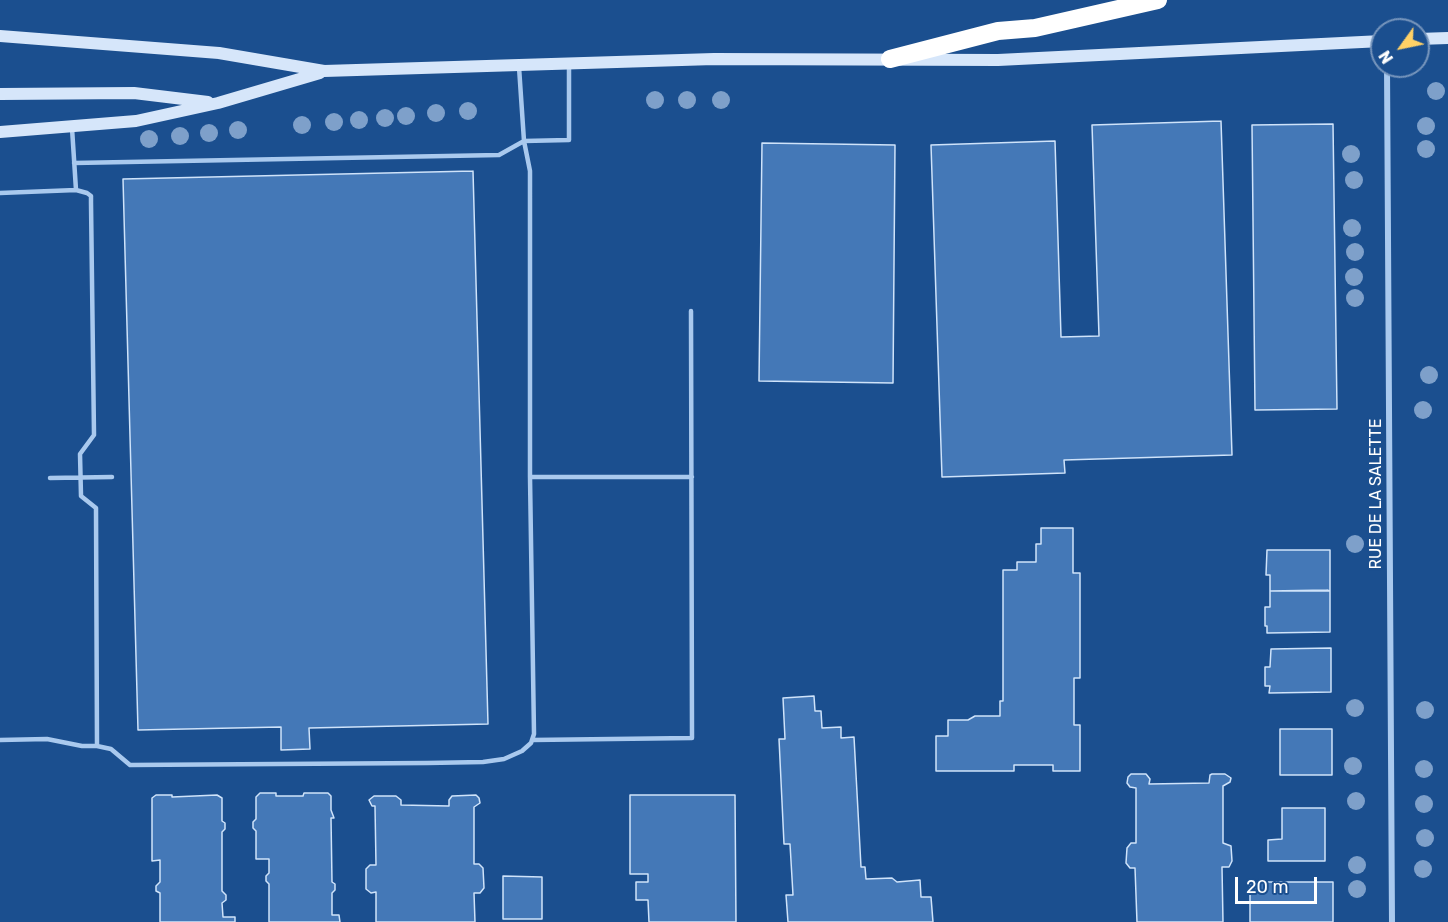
<!DOCTYPE html>
<style>
body{margin:0}
#map{position:relative;width:1448px;height:922px;overflow:hidden;background:#1b4f8f;font-family:Rubik,sans-serif}
canvas{display:block}
.north{position:absolute;left:1370px;top:18px;width:60px;height:60px;box-sizing:border-box;background:#1b4f8f;border:2px solid #7695bc;border-radius:50%;rotate:237deg;font-size:16px;font-weight:700;line-height:24px;text-align:center;color:#fff}
.north::after{content:'';display:block;margin:auto;width:21px;height:27px;background:#ffd166;clip-path:polygon(50% 0,100% 100%,50% 72%,0 100%)}
.scale{position:absolute;left:1235px;top:877px;width:82px;height:27px;box-sizing:border-box;border:3px solid #fff;border-top:0;padding-left:8px;font-size:18px;line-height:21px;white-space:nowrap;color:#fff;-webkit-text-stroke:4px #1b4f8f;paint-order:stroke}
</style>
<div id="map">
<canvas width="1448" height="922"></canvas>
<div class="north">N</div>
<div class="scale">20 m</div>
</div>
<script>
const g = document.querySelector('canvas').getContext('2d');
g.lineJoin = 'round';
function paint(path, color) { g.fillStyle = color; g.fill(path, 'evenodd'); }
const toPath = rows => new Path2D(rows.map(r => 'M' + r).join(''));
function stroke(path, color, width, dash) { g.strokeStyle = color; g.lineWidth = width; g.lineCap = dash ? 'butt' : 'round'; g.setLineDash(dash || []); g.stroke(path); }
function drawText(font, color, halo, rows, align = 'center') {
  g.font = font + ' Rubik,sans-serif'; g.lineWidth = 4.5; g.setLineDash([]); g.textBaseline = 'middle'; g.strokeStyle = halo; g.fillStyle = color; for (const [text, x, y, turn = 0] of rows) {
    g.save(); g.translate(x, y); g.rotate((+turn || 0) * Math.PI / 180); g.textAlign = isNaN(turn) ? turn : align; if (halo) g.strokeText(text, 0, 0); g.fillText(text, 0, 0); g.restore();
  }
}
const building = toPath([
 [1221,121,1232,455,1064,460,1065,473,942,477,931,145,1055,141,1061,337,1099,336,1092,125,1221,121],
 [1333,124,1337,409,1255,410,1252,125,1333,124],
 [762,143,895,145,893,383,759,381,762,143],
 [473,171,488,724,309,728,310,749,281,750,281,727,138,730,123,179,473,171],
 [1041,528,1073,528,1073,573,1080,573,1080,678,1074,678,1074,725,1080,725,1080,771,1053,771,1053,765,1014,765,1014,771,936,771,936,736,948,736,948,720,968,720,975,716,1000,716,1000,701,1003,701,1003,570,1017,570,1017,562,1036,562,1036,544,1041,544,1041,528],
 [1267,550,1330,550,1330,591,1270,591,1270,575,1266,575,1267,550],
 [1327,590,1330,591,1330,632,1267,633,1267,626,1265,626,1265,607,1270,607,1270,591,1327,590],
 [1331,648,1331,692,1269,693,1270,686,1265,686,1265,667,1270,667,1271,649,1331,648],
 [814,696,815,711,821,711,822,728,841,727,841,738,854,737,861,867,865,867,866,879,892,878,897,882,920,880,921,897,931,897,933,922,788,922,786,895,793,895,790,844,784,844,779,739,785,739,783,698,814,696],
 [1280,729,1332,729,1332,775,1280,775,1280,729],
 [1131,774,1146,774,1150,779,1149,784,1209,783,1210,775,1212,774,1225,774,1231,778,1230,782,1223,786,1223,843,1231,846,1232,861,1229,867,1222,867,1223,922,1137,922,1135,868,1130,868,1126,863,1127,848,1131,843,1136,843,1136,788,1130,787,1127,783,1128,777,1131,774],
 [260,793,276,793,276,796,303,796,304,793,328,793,331,796,331,810,334,818,331,818,332,882,335,884,335,890,332,893,332,915,339,915,340,922,269,922,269,884,266,881,266,876,269,873,269,859,256,859,256,831,253,828,253,822,256,819,256,797,260,793],
 [156,795,172,795,172,797,217,795,222,798,222,821,225,823,225,829,222,832,222,891,226,895,226,900,222,903,223,917,235,917,235,922,160,922,160,893,156,891,156,886,160,882,160,860,152,861,152,798,156,795],
 [476,795,479,798,480,803,474,807,474,864,479,864,483,868,484,888,480,893,474,893,475,922,376,922,376,892,371,893,366,889,366,869,370,865,376,865,375,806,372,806,369,800,374,796,396,796,401,800,401,805,449,806,449,800,452,796,476,795],
 [630,795,735,795,736,922,649,922,648,900,636,900,636,882,648,882,648,874,630,874,630,795],
 [1282,808,1325,808,1325,861,1268,861,1268,840,1282,839,1282,808],
 [503,876,542,877,542,919,503,919,503,876],
 [1250,882,1333,882,1333,922,1250,922,1250,882]
]);
paint(building, '#4478b7');
stroke(building, '#cfe3fa', 1.5);
stroke(toPath([
 [74,163,499,155,524,141,569,140,569,65],
 [0,193,76,190,72,128],
 [530,477,692,477],
 [50,478,112,477],
 [0,740,47,739,82,746,97,746,96,508,81,496,80,454,94,435,91,203,91,196,87,193,76,190],
 [532,740,692,738,691,311],
 [97,746,111,749,130,765,427,763,483,762,504,759,522,751,531,743,534,734,530,477,530,171,524,141,519,67]
]), '#a9c9ee', 4.5);
stroke(toPath([
 [1387,66,1392,922]
]), '#a9c9ee', 6);
stroke(toPath([
 [0,36,219,53,324,71,714,59,998,60,1382,41],
 [1418,39,1448,38],
 [0,94,134,93,208,102],
 [0,132,136,121,218,103,320,73]
]), '#d6e6fa', 12);
stroke(toPath([
 [890,59,998,31,1035,28,1158,0]
]), '#fff', 18);
g.fillStyle = '#7ea0ca';
for (const [x, y] of [
 [1436,91],
 [655,100],
 [687,100],
 [721,100],
 [468,111],
 [436,113],
 [406,116],
 [385,118],
 [359,120],
 [334,122],
 [302,125],
 [1426,126],
 [238,130],
 [209,133],
 [180,136],
 [149,139],
 [1426,149],
 [1351,154],
 [1354,180],
 [1352,228],
 [1355,252],
 [1354,277],
 [1355,298],
 [1429,375],
 [1423,410],
 [1355,544],
 [1355,708],
 [1425,710],
 [1353,766],
 [1424,769],
 [1356,801],
 [1424,804],
 [1425,838],
 [1357,865],
 [1423,869],
 [1357,889]
]) { g.beginPath(); g.arc(x, y, 9, 0, 2 * Math.PI); g.fill(); }
drawText('16px', '#fff', '#1b4f8f', [
 ["RUE DE LA SALETTE",1376,494,-90]
]);
</script>
